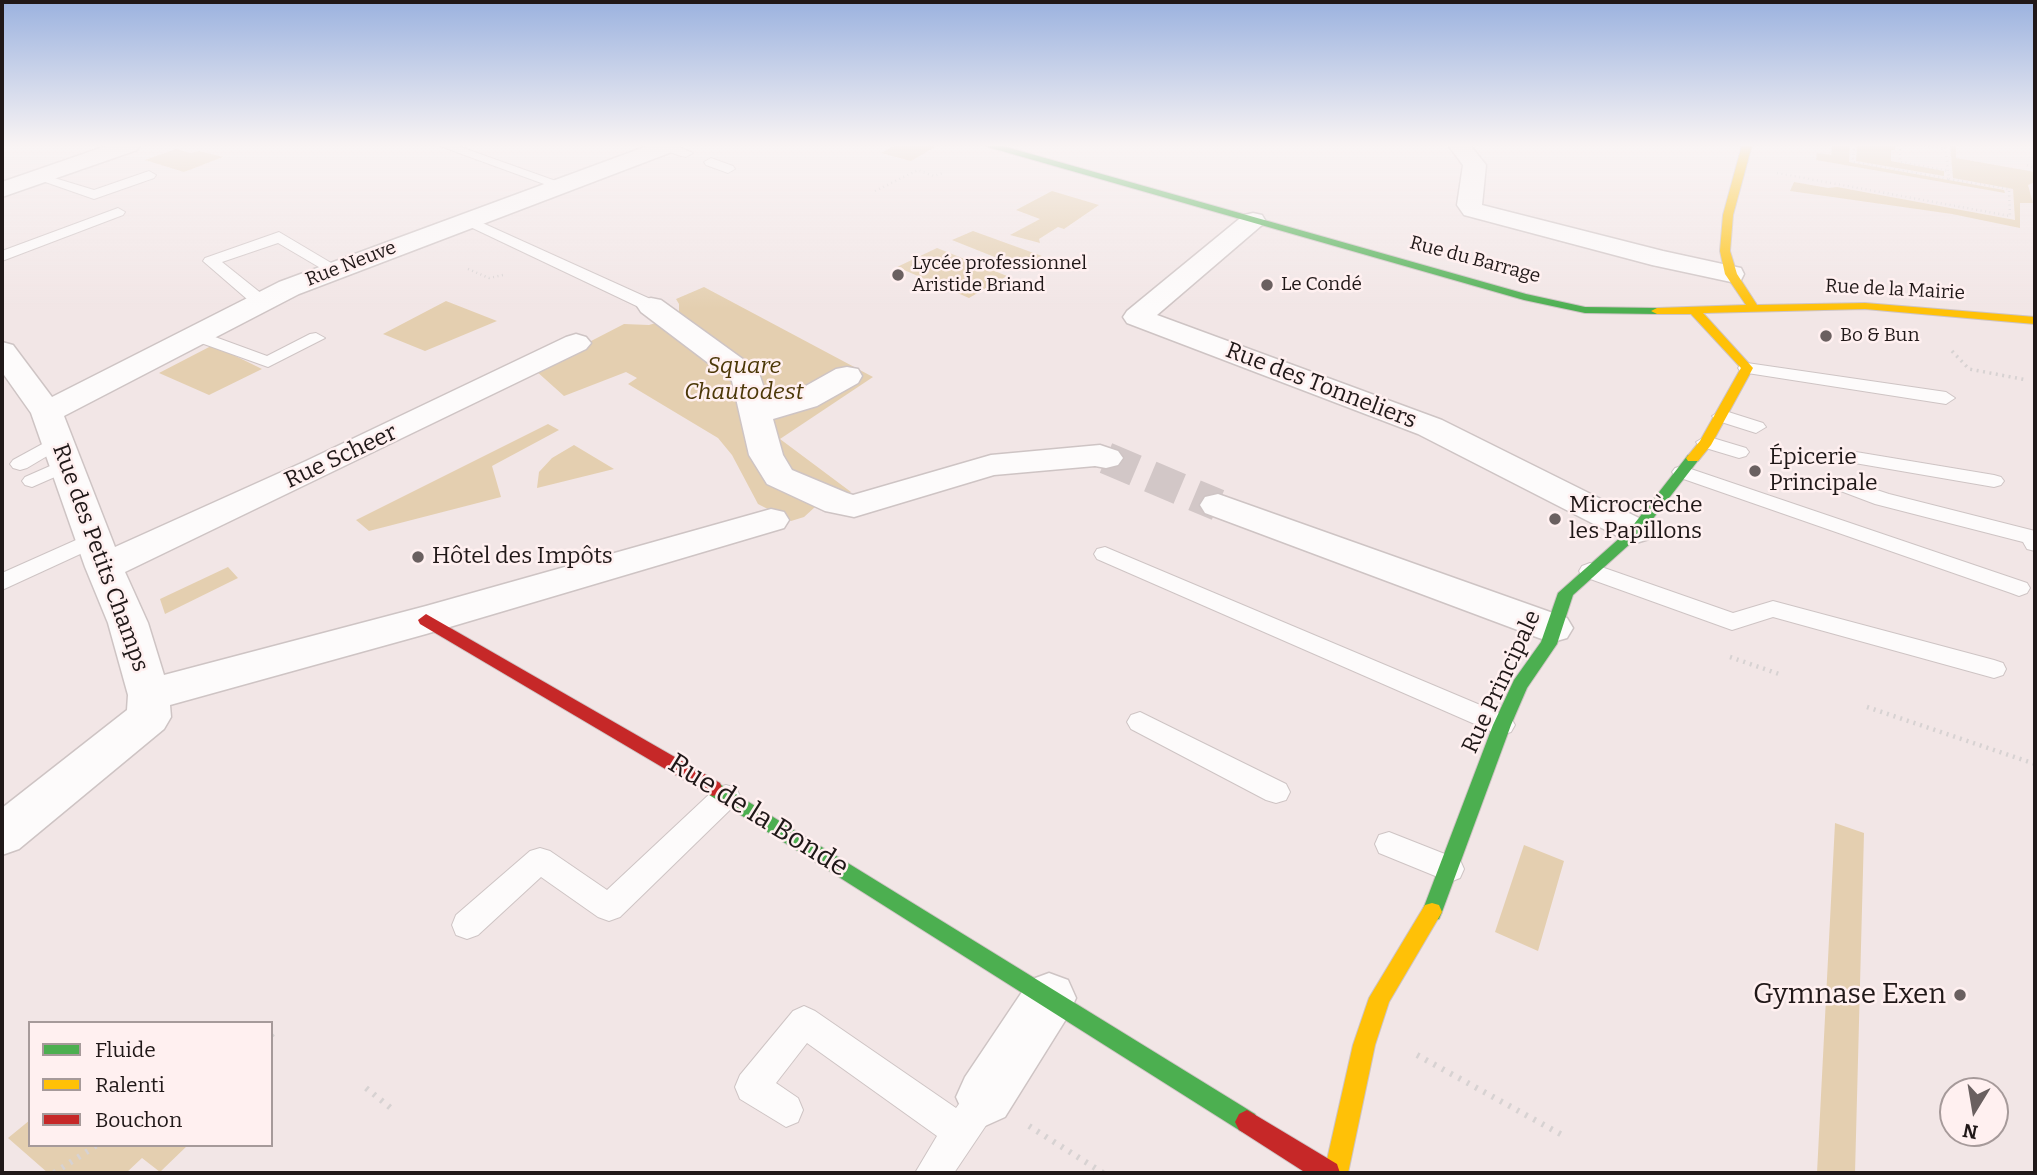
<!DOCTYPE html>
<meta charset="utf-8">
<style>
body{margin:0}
#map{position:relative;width:2037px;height:1175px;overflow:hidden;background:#f2e6e6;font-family:Bitter,serif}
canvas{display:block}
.frame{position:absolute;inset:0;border:4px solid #201818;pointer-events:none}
.legend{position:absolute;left:28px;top:1021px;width:245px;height:126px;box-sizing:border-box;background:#fff0f0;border:2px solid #a69a9a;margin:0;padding:9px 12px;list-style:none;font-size:21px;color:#201818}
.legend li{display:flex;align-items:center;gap:14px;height:35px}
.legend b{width:35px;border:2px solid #a69a9a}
.north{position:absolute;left:1939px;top:1077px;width:70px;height:70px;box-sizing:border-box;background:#fff0f0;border:2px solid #a69a9a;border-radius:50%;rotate:191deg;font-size:19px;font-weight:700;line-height:28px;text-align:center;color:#201818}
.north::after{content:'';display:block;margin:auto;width:24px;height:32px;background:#6a6060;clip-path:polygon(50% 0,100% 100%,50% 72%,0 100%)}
</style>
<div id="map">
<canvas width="2037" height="1175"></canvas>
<div class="frame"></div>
<ul class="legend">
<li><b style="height:9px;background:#4caf50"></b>Fluide</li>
<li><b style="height:9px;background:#ffc107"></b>Ralenti</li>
<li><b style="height:9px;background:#c62828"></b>Bouchon</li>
</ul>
<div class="north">N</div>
</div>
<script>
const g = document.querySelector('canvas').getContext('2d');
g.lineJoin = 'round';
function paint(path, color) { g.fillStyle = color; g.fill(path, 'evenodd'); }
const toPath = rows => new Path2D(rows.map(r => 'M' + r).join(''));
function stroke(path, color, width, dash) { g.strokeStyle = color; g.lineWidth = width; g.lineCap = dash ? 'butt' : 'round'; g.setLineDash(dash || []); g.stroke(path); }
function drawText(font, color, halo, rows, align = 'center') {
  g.font = font + ' Bitter,serif'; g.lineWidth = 5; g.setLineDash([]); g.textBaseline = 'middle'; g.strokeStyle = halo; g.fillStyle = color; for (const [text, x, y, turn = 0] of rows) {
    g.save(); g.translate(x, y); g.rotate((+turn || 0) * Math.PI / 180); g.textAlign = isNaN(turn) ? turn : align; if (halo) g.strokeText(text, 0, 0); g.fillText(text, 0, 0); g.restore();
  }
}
paint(toPath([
 [896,145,923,145,935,147,911,161,881,153],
 [1832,145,1850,145,1849,162,2004,190,2005,193,1816,160,1817,153,1831,155],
 [1857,145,1895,145,1895,150,1891,150,1891,161,1944,171,1944,176,1856,161],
 [1950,145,1956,145,1956,158,2035,172,2035,182,2028,185,2033,203,2020,203,2020,228,1952,214,1790,191,1794,182,1828,188,1837,187,2015,220,2013,189,1953,178],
 [176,149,191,153,199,151,223,157,184,172,145,160],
 [1052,191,1099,205,1064,229,1058,227,1039,239,1040,243,1010,235,1040,219,1016,210],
 [973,231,1042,256,1022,268,952,240],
 [937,248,1007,276,969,298,897,267],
 [704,287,873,377,780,439,851,492,827,512,815,507,804,517,791,521,758,504,732,455,718,438,628,384,637,378,626,372,564,396,535,370,624,324,649,325,669,319,679,311,679,304,676,299],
 [446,301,497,321,425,351,383,334],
 [213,345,262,369,209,395,159,373],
 [548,424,559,430,492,466,501,497,369,531,356,520],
 [574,445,614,469,537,488,539,472,552,458],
 [228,567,238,578,165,614,160,599],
 [1835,823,1864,833,1855,1173,1817,1173],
 [1524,845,1564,861,1538,951,1495,932],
 [30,1120,30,1145,188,1145,160,1172,142,1158,126,1173,48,1173,8,1138]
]), '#e4cfb0');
stroke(toPath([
 [1106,458,1218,505]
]), '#d2c7c7', 32, [32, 16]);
const lane = toPath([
 [437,145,455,145,567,185,560,189,555,188,437,145],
 [660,145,674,145,693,153,686,157,681,156,661,149,660,145],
 [711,158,733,166,735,169,728,173,706,165,704,162,711,158],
 [149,171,156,175,154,178,94,199,31,177,38,173,94,190,149,171],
 [118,208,125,212,123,215,2,261,2,251,118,208],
 [467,216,657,302,659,306,657,310,645,310,462,223,460,220,467,216],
 [279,232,343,270,341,273,329,273,278,243,222,262,267,298,269,302,261,307,255,306,203,261,205,258,279,232],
 [196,330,267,356,310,334,316,333,325,338,268,367,190,339,187,335,190,331,196,330],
 [1747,363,1946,392,1955,398,1946,404,1741,372,1738,368,1741,364,1747,363],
 [1722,410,1763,423,1766,427,1756,433,1715,420,1712,416,1722,410],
 [57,436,64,438,67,442,64,446,27,468,20,470,13,468,10,464,13,460,57,436],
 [1706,436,1746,448,1749,452,1746,456,1739,458,1699,446,1696,442,1706,436],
 [1850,451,1994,475,2001,477,2004,481,2001,485,1994,487,1843,461,1840,457,1843,453,1850,451],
 [66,459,73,461,76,465,73,469,32,487,25,485,22,481,25,477,66,459],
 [1682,466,2027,583,2030,588,2027,593,2019,596,2011,593,1675,476,1672,472,1675,468,1682,466],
 [1837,477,1889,494,2035,531,2035,551,2027,549,2023,542,1875,504,1830,487,1827,483,1830,479,1837,477],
 [94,532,102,534,105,539,102,544,2,590,2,573,94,532],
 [1105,547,1511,718,1515,725,1511,732,1502,735,1493,732,1097,559,1094,554,1097,549,1105,547],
 [1590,563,1733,613,1773,601,1994,660,2003,663,2006,669,2003,675,1994,678,1773,617,1732,630,1582,576,1579,571,1582,566,1590,563],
 [1140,712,1286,784,1290,792,1286,800,1276,803,1266,800,1131,729,1127,722,1131,715,1140,712],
 [726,785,736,788,740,796,736,804,620,917,609,921,598,917,541,877,478,935,467,939,456,935,452,925,456,915,530,851,540,848,550,851,607,890,716,788,726,785],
 [1389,832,1460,860,1464,869,1460,878,1450,882,1379,853,1375,844,1379,835,1389,832],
 [804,1006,815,1011,956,1108,973,1085,985,1080,997,1085,1002,1097,997,1109,954,1173,915,1173,937,1136,807,1043,776,1083,798,1098,803,1110,798,1122,786,1127,740,1099,735,1087,740,1075,793,1011,804,1006]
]);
const street = toPath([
 [109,145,140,145,137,150,2,197,2,182,109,145],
 [650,145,680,145,677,150,299,294,64,416,115,547,306,461,566,337,576,334,586,337,591,343,586,349,125,572,148,623,164,675,426,606,771,509,784,512,789,520,784,528,426,634,170,705,171,717,164,729,19,849,2,855,2,808,127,710,128,695,108,623,85,567,31,413,2,372,2,342,13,345,52,397,279,282,650,145],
 [1448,145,1470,145,1486,165,1482,205,1663,251,1741,268,1744,274,1741,280,1731,282,1652,265,1464,215,1457,205,1463,165,1448,145],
 [1253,213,1262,215,1265,220,1262,225,1157,315,1442,420,1649,523,1654,531,1649,539,1636,543,1623,539,1418,434,1127,323,1123,317,1127,311,1244,215,1253,213],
 [651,298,661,300,758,370,768,400,795,392,836,369,847,367,858,369,862,376,858,383,817,406,773,419,783,455,792,470,847,493,853,495,991,455,1100,445,1118,451,1123,458,1118,465,1106,468,1095,466,994,475,854,517,825,511,767,484,749,455,732,381,641,312,637,306,641,300,651,298],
 [1218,494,1567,618,1573,628,1567,638,1553,642,1539,638,1205,513,1200,505,1205,497,1218,494],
 [1049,973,1068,980,1076,998,1068,1016,1005,1117,985,1126,965,1117,956,1097,965,1077,1030,980,1049,973]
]);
const fast = toPath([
 [987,145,999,145,1526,294,1585,307,1657,308,1663,311,1657,314,1585,313,1524,300,988,147,987,145],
 [1693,454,1700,458,1641,534,1573,595,1557,644,1527,688,1511,725,1442,912,1439,919,1432,921,1425,919,1422,912,1493,725,1514,680,1541,642,1558,593,1631,528,1688,455,1693,454],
 [713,780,1255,1114,1259,1122,1255,1130,1247,1134,1239,1130,706,793,704,788,706,783,713,780]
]);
const slow = toPath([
 [1742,145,1752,145,1733,215,1730,251,1737,274,1757,305,1865,303,2035,317,2035,324,1865,309,1703,313,1753,368,1711,445,1698,461,1688,461,1686,458,1700,441,1741,368,1691,314,1657,314,1651,311,1657,308,1746,305,1725,274,1720,251,1723,215,1742,145],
 [1432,903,1439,905,1442,912,1389,1002,1375,1045,1348,1173,1324,1173,1353,1045,1369,998,1425,905,1432,903]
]);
const jam = toPath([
 [426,614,720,783,722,788,720,793,713,796,706,793,420,624,418,620,426,614],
 [1247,1110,1337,1164,1340,1173,1306,1173,1239,1130,1235,1122,1239,1114,1247,1110]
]);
stroke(lane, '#cec4c4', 2);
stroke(street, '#cec4c4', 3);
stroke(fast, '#cec4c4', 2);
stroke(slow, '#cec4c4', 2);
stroke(jam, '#cec4c4', 2);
stroke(toPath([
 [1854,145,1853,162,1949,179],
 [1900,145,1900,162,1948,171],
 [1919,145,1946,149],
 [2027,165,2035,168],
 [1777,173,2010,216,2009,189,1949,179,1945,145],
 [875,191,918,170,934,176,942,173],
 [468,269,489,278,503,275]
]), '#d7d2d2', 2.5, [1, 3.5]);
stroke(toPath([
 [1952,351,1969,369,2027,380]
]), '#d7d2d2', 3.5, [2, 4.5]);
stroke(toPath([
 [1730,657,1779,674],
 [1867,707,2035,764]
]), '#d7d2d2', 4.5, [2, 5]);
stroke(toPath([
 [271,1035,277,1030],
 [1417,1055,1564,1136],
 [366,1088,392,1109],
 [1029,1126,1103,1173],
 [54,1173,97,1145]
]), '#d7d2d2', 6, [2.5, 7]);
paint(lane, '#fdfbfb');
paint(street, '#fdfbfb');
paint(fast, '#4caf50');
paint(slow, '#ffc107');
paint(jam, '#c62828');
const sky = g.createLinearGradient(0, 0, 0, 309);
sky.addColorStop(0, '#9bb2df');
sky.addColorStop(0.47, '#f9f4f4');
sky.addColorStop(1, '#f9f4f400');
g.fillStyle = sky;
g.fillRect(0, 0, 2037, 309);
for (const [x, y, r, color] of [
 [898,275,7,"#6a6060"],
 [1267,285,7,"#6a6060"],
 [1826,336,7,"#6a6060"],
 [1755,471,7,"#6a6060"],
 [1555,519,7,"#6a6060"],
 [418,557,7,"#6a6060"],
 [1960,995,7,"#6a6060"]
]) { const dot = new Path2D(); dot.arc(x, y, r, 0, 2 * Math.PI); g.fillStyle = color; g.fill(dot); stroke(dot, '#fff0f0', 2.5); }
drawText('19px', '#201818', '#fff0f0', [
 ["Rue du Barrage",1475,260,15],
 ["Rue Neuve",351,264,-21],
 ["Rue de la Mairie",1895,290,3]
]);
drawText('19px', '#201818', '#fff0f0', [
 ["Lycée professionnel",912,264],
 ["Aristide Briand",912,286],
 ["Le Condé",1281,285],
 ["Bo & Bun",1840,336]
], 'left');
drawText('italic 23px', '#4b3707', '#fff0f0', [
 ["Square",744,367],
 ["Chautodest",744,393]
]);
drawText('23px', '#201818', '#fff0f0', [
 ["Rue des Tonneliers",1321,386,21],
 ["Rue Scheer",341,457,-25],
 ["Rue des Petits Champs",100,558,70],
 ["Rue Principale",1502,682,-65]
]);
drawText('23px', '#201818', '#fff0f0', [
 ["Épicerie",1769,458],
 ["Principale",1769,484],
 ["Microcrèche",1569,506],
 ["les Papillons",1569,532],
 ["Hôtel des Impôts",432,557]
], 'left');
drawText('28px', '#201818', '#fff0f0', [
 ["Rue de la Bonde",758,816,32]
]);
drawText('28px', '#201818', '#fff0f0', [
 ["Gymnase Exen",1946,995]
], 'right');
</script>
